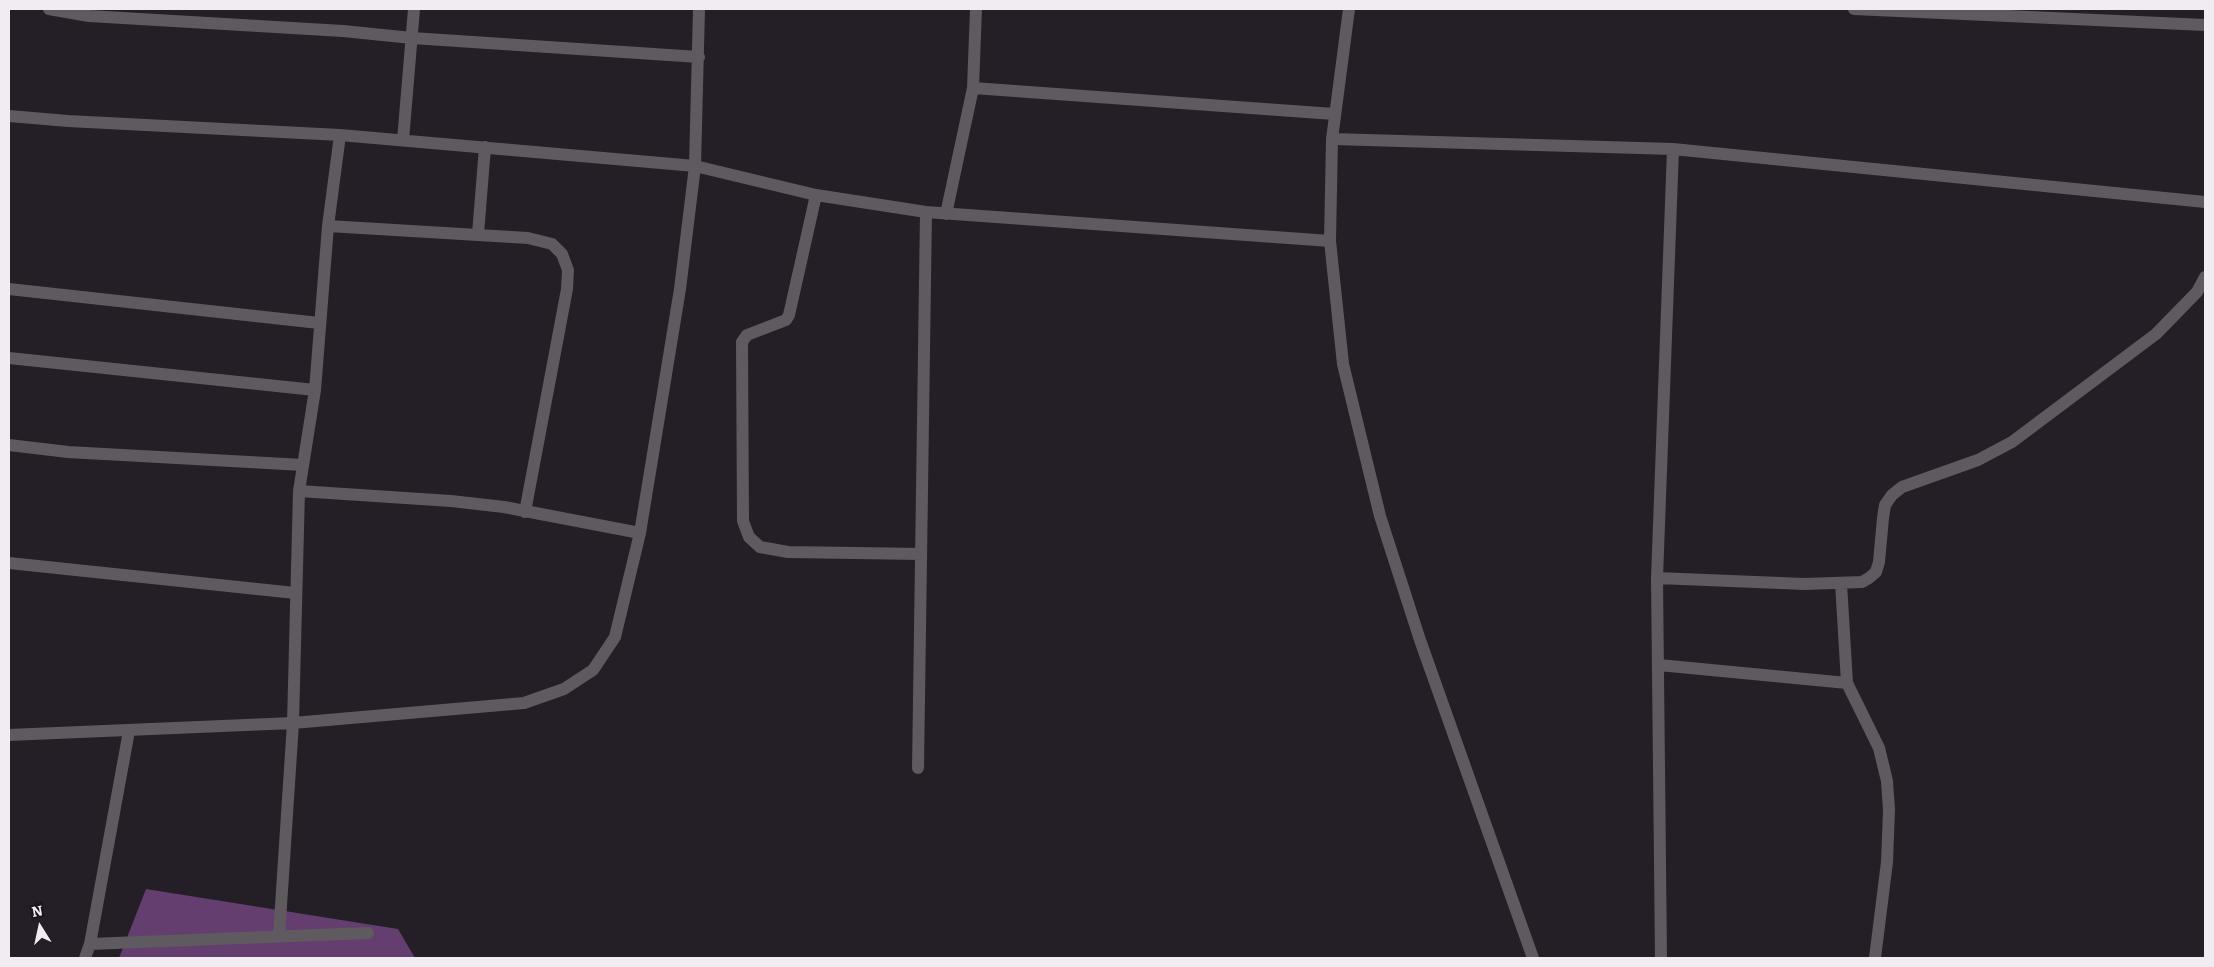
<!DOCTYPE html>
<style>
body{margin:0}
#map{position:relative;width:2214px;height:967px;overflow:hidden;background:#241e26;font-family:Bitter,serif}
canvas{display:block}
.frame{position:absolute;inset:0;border:10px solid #f0ecf2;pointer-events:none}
.north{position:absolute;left:15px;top:902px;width:50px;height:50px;-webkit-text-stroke:4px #1b141d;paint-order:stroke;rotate:350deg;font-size:14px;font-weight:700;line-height:20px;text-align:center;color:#f0ecf2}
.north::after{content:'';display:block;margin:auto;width:18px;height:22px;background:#f0ecf2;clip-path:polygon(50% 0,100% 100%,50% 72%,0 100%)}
</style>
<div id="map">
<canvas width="2214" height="967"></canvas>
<div class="frame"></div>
<div class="north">N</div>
</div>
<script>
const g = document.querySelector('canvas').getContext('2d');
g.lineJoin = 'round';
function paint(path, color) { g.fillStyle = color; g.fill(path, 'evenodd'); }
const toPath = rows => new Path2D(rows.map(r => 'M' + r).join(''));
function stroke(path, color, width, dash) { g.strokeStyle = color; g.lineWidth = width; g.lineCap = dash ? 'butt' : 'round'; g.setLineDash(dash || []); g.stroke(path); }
paint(toPath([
 [146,889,398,929,415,958,119,958]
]), '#633e6e');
stroke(toPath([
 [49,9,89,16,343,31,412,38,699,57],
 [1349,9,1332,139,1330,241,1343,364,1380,516,1420,640,1533,958],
 [1854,9,2205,25],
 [973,88,1334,114],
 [9,116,68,121,340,135,695,166,816,195,926,212,1330,241],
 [1332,139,1673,149,2205,202],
 [403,140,414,9],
 [816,195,789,315,786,320,747,335,742,342,743,521,749,537,760,547,788,552,921,554],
 [946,214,973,88,976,9],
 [328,226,528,238,552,244,562,254,568,270,567,289,525,512],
 [478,234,485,147],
 [9,289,319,323],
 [9,358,315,390],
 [9,445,68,452,303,465],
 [299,491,451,501,504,507,640,533],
 [9,563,295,593],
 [1657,578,1805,584,1862,582,1869,578,1876,572,1879,562,1883,518,1885,505,1892,495,1902,487,1978,460,2012,442,2156,334,2197,292,2205,277],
 [1841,583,1847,683],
 [1659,665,1847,683,1879,748,1887,781,1889,810,1887,862,1875,958],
 [9,735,293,723,524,703,564,689,593,670,615,637,640,533,680,289,695,166,699,9],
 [918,768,926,212],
 [279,936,293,723,299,491,315,390,328,226,340,135],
 [90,944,368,933],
 [85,958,90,944,129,731],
 [1661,958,1657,578,1673,149]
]), '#5e5a5f', 12);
</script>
